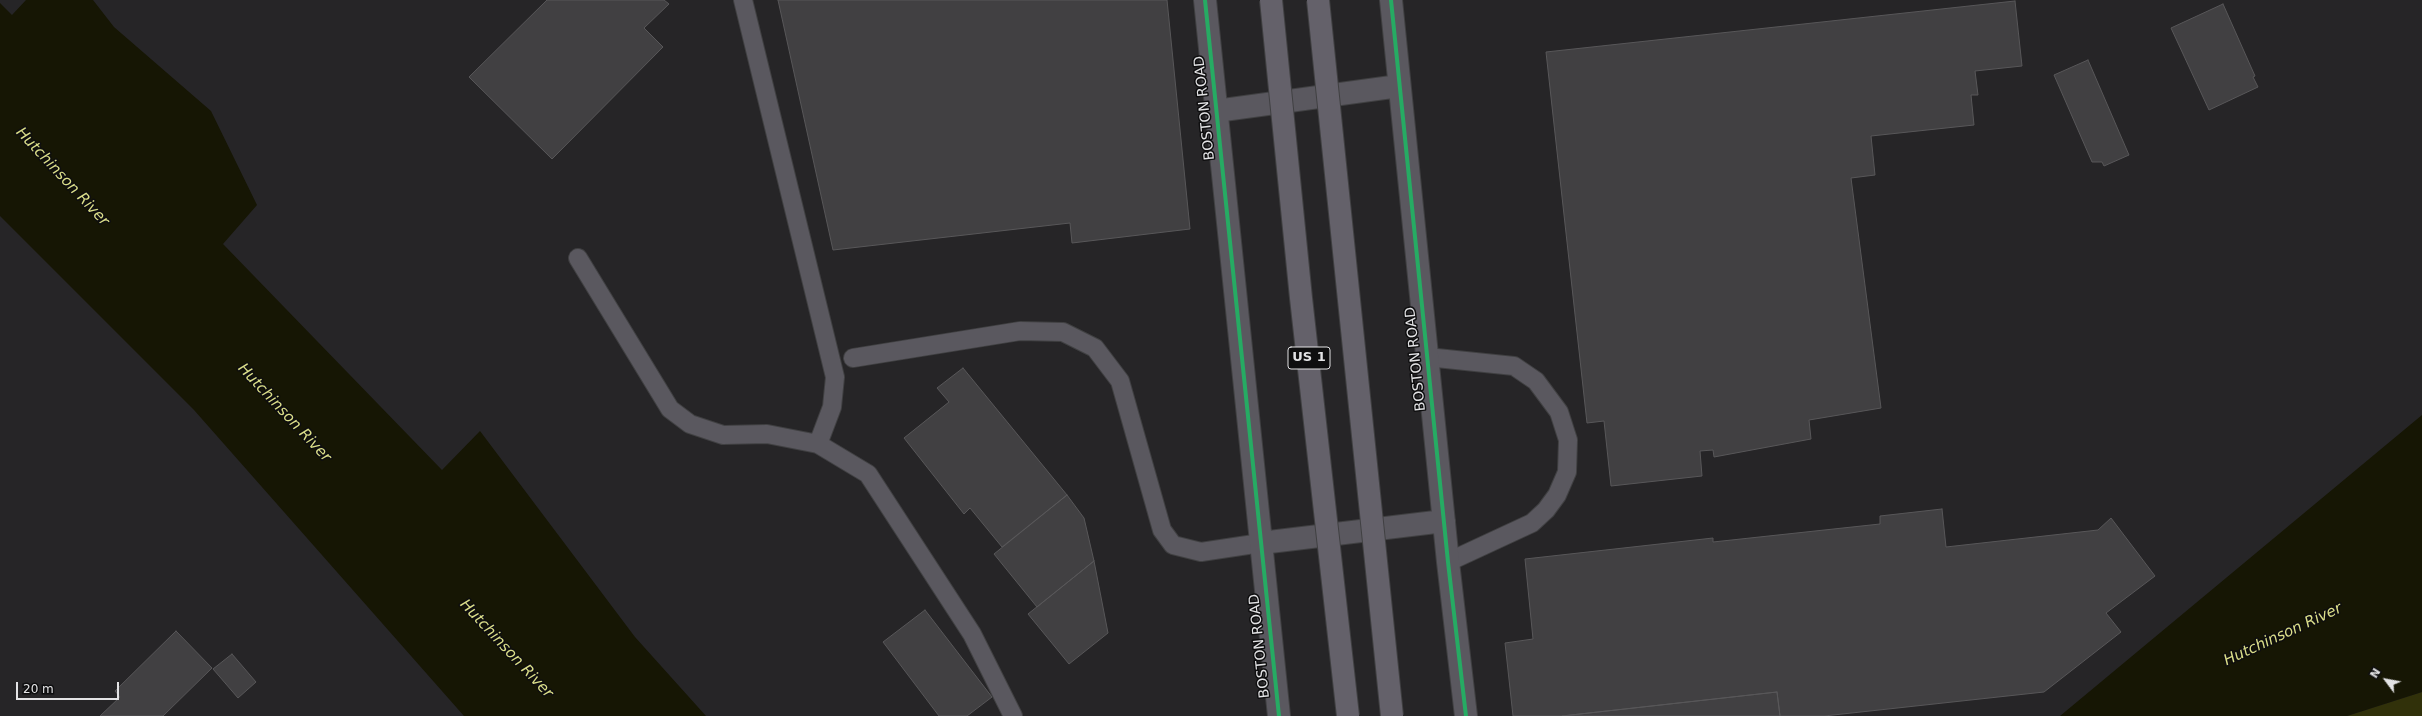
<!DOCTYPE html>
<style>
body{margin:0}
#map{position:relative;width:2422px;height:716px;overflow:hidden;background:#262527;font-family:"DejaVu Sans",sans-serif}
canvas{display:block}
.north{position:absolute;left:2366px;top:660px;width:40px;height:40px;-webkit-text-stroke:3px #0e0e0f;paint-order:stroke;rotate:302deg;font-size:11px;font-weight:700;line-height:16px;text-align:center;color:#e3e3e5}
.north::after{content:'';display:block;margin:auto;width:14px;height:18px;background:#e3e3e5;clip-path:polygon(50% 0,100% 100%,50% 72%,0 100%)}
.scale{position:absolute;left:16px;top:682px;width:103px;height:18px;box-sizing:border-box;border:2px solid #e3e3e5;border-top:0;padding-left:5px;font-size:12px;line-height:14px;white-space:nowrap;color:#e3e3e5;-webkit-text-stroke:3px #0e0e0f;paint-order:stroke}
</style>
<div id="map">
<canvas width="2422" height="716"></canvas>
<div class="north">N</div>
<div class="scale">20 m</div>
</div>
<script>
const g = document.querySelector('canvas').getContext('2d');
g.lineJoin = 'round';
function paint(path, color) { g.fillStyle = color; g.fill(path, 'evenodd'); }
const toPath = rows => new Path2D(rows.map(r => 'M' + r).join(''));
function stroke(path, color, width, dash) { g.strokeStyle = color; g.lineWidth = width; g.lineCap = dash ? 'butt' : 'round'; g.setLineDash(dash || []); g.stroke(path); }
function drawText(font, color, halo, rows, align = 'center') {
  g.font = font + ' "DejaVu Sans",sans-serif'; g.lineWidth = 3; g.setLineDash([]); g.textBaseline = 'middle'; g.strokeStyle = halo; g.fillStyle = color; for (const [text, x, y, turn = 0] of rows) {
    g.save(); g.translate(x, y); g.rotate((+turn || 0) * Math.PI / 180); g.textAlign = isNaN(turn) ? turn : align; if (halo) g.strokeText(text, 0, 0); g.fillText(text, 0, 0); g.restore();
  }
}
paint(toPath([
 [2422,692,2422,716,2347,716]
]), '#31310a');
paint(toPath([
 [26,0,93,0,114,27,211,111,257,205,223,244,442,470,480,431,635,637,706,716,464,716,194,410,0,216,0,3,12,15],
 [2422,415,2422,692,2347,716,2060,716]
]), '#161604');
const building = toPath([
 [547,0,664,0,669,4,644,28,663,47,552,159,469,77,547,0],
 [778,0,1167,0,1190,229,1072,243,1070,223,833,250,778,0],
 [2015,1,2022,66,1975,71,1978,95,1971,95,1974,125,1871,136,1875,175,1851,178,1881,408,1809,420,1811,439,1714,457,1713,450,1700,451,1702,476,1611,486,1604,421,1587,423,1546,52,2015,1],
 [2223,4,2255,76,2253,77,2258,87,2209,110,2171,28,2223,4],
 [2088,60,2129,155,2104,166,2102,162,2092,162,2054,75,2088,60],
 [963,368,1067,495,1002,547,970,508,964,514,904,438,949,402,937,388,963,368],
 [1067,495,1084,518,1094,561,1037,607,994,554,1067,495],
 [1942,509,1946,547,2098,530,2111,518,2155,576,2106,613,2121,632,2044,692,1824,716,1780,716,1777,692,1562,716,1513,716,1505,643,1533,639,1525,559,1713,538,1713,542,1880,524,1880,516,1942,509],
 [1094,561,1108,633,1069,664,1028,614,1094,561],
 [925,610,992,697,967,716,939,716,883,642,925,610],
 [176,631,212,668,163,716,100,716,120,697,115,691,176,631],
 [232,654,256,682,238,698,213,669,232,654],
 [1777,692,1780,716,1562,716,1777,692]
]);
paint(building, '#414042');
stroke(building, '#585759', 1);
const service = toPath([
 [743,0,835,377,832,407,818,444],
 [578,258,670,409,690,424,723,435,767,434,818,444,868,474,972,634,1013,716],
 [1427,357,1514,366,1536,381,1559,412,1568,440,1567,472,1557,495,1546,510,1532,523,1448,562],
 [853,358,1020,331,1063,332,1095,348,1120,381,1162,530,1173,545,1201,552,1261,543]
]);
const tertiary = toPath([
 [1205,0,1279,716],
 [1391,0,1448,562,1466,716],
 [1216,111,1399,86],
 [1261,543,1444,521]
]);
stroke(service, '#404042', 20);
stroke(tertiary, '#404042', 24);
stroke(service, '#5a585f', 18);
stroke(tertiary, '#5a585f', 22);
const primaryBridge = toPath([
 [1271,0,1301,298,1348,716],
 [1318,0,1392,716]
]);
stroke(primaryBridge, '#404042', 24, []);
stroke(primaryBridge, '#64616a', 22);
stroke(toPath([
 [1205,0,1279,716],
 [1391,0,1448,562,1466,716]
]), '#26ab63', 4);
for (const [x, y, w] of [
 [1309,358,42]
]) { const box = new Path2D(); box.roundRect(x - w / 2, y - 11, w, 22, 3); g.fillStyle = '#0e0e0f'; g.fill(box); stroke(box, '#e3e3e5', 1); }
drawText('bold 13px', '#e3e3e5', null, [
 ["US 1",1309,358]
]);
drawText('14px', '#e3e3e5', '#0e0e0f', [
 ["BOSTON ROAD",1205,108,-96],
 ["BOSTON ROAD",1416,359,-96],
 ["BOSTON ROAD",1260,646,-96]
]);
drawText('italic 15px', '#dbde89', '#0e0e0f', [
 ["Hutchinson River",62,177,47],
 ["Hutchinson River",284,413,47],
 ["Hutchinson River",2283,635,-25],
 ["Hutchinson River",506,649,47]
]);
</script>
